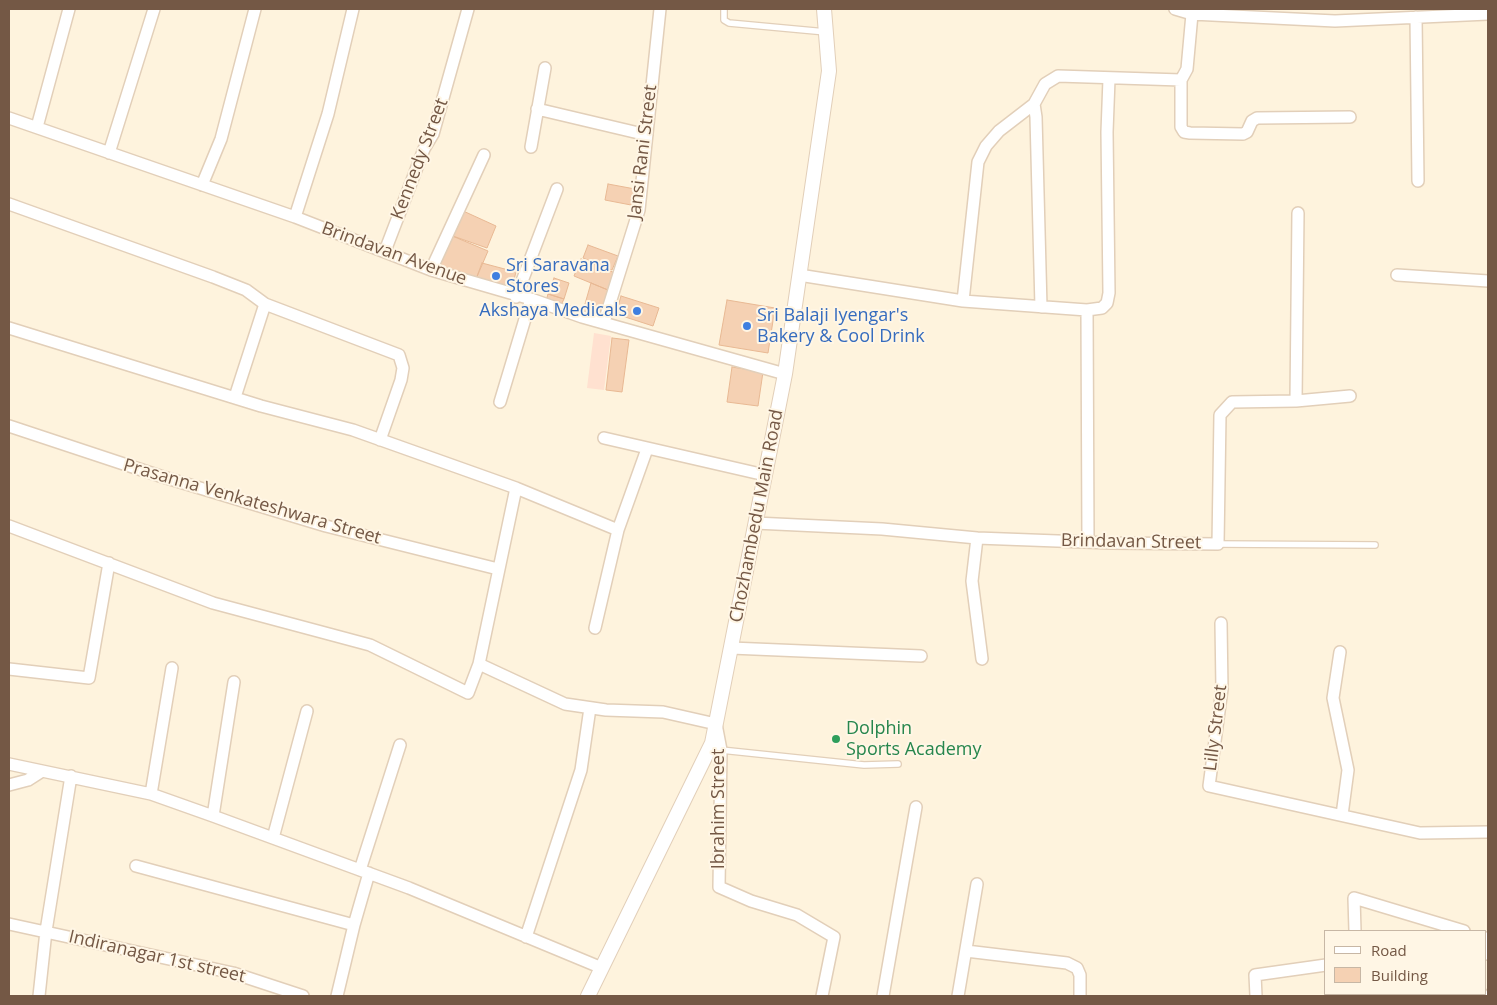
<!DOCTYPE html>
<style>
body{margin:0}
#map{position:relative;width:1497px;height:1005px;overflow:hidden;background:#fef3dd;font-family:"Open Sans",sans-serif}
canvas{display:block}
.frame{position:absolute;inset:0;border:10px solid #745845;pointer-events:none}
.legend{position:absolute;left:1324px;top:930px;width:162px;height:65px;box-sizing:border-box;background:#fff6e5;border:1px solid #c7b7a5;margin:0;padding:6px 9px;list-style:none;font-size:15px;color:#745845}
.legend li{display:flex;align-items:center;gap:10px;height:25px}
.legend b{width:25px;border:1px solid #c7b7a5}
</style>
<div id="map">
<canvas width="1497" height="1005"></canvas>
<div class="frame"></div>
<ul class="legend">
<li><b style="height:6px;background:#fff"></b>Road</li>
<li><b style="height:14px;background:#f5d1b3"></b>Building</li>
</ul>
</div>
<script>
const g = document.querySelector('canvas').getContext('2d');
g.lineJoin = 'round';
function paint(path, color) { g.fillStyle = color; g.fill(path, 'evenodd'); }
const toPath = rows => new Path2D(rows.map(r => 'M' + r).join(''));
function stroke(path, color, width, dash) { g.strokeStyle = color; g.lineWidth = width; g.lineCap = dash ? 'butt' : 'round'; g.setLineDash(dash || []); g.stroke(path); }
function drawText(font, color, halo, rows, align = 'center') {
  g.font = font + ' "Open Sans",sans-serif'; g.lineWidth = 4; g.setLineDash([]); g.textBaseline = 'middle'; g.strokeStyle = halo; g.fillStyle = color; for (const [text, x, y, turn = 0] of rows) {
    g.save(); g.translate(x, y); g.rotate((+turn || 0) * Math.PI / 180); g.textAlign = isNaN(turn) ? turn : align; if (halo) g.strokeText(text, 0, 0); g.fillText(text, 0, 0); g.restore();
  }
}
paint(toPath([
 [594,333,611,336,604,390,587,388]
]), '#ffe1d0');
const building = toPath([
 [608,184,635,189,631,205,605,200,608,184],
 [461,210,496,226,487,248,450,235,461,210],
 [450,235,488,251,476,279,440,265,450,235],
 [588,245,618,256,612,270,583,258,588,245],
 [581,259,615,273,608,290,574,276,581,259],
 [482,263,516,272,512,287,476,279,482,263],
 [554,278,569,283,564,299,548,294,554,278],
 [591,283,608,290,600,315,583,311,591,283],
 [548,294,564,299,561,305,546,301,548,294],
 [621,296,659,308,653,326,616,314,621,296],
 [727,300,775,308,768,353,719,345,727,300],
 [612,338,629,340,622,392,606,390,612,338],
 [732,367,763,372,758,406,727,402,732,367]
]);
paint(building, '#f5d1b3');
stroke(building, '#e8b893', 1);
const service = toPath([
 [724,9,724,20,729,23,826,32],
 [1218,544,1375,545],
 [721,750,864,765,898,764]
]);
const minor = toPath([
 [1175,9,1192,14,1335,21,1488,14],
 [1416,17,1418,181],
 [1181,80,1181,127,1184,132,1190,133,1243,134,1247,132,1252,121,1257,118,1350,117],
 [1034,104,1036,117,1041,307],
 [537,109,647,135],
 [9,118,295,217,431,270,531,299,582,317,785,374],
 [37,127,69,9],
 [531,147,545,68],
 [109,153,154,9],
 [202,185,221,139,255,9],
 [9,204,213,277,246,290,265,304,399,355,403,368,401,380,380,440],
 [295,217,328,114,353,9],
 [385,251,424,149,433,134,468,9],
 [431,270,484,155],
 [799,275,963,301,1087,310,1102,308,1107,303,1109,293,1107,132,1109,79],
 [1397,275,1488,281],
 [516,297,557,189],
 [963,301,978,162,986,146,999,131,1034,104,1045,84,1058,76,1181,80,1187,69,1192,14],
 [1087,310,1088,541],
 [604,322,639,210,660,9],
 [9,328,261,406,353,430,516,488,479,664,468,693,370,645,213,603,9,526],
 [235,397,265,304],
 [1296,401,1350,396],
 [500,402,531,299],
 [9,426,160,476,326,526,498,569],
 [604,438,765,475],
 [516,488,618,530],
 [755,523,882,529,977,538,972,581,982,659],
 [977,538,1111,543,1218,544,1220,415,1232,402,1296,401,1298,213],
 [1221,623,1222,689,1209,786,1420,833,1488,832],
 [595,628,618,530,647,449],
 [731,648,921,656],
 [1340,652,1333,698,1348,770,1342,815],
 [479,664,565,704,606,710,663,712,716,724,721,750,719,887,751,901,797,915,834,937,822,996],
 [9,669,89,678,109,563],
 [9,764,151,794,213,816,409,888,602,968],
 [9,785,28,780,42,771],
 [151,794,172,668],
 [213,816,234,682],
 [273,838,307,711],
 [136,866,354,925,337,996],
 [360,870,400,745],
 [9,924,233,973,303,996],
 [354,925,369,873],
 [1355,931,1354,898,1464,931],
 [526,937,581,770,590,708],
 [1486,938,1486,954],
 [966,951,1067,963,1077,968,1080,975,1080,996],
 [39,996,46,931,71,776],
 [883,996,916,807],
 [958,996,977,884],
 [1256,996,1255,975,1326,965],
 [1482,996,1482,994]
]);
const tertiary = toPath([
 [588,996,712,743,785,374,829,71,824,9]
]);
stroke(service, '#e2cfb9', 8);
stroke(minor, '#e2cfb9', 14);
stroke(tertiary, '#e2cfb9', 16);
stroke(service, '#fff', 5.5);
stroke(minor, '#fff', 11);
stroke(tertiary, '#fff', 14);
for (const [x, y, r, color] of [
 [496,276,5,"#3f7fe0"],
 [637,311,5,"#3f7fe0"],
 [747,326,5,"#3f7fe0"],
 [836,739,5,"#2e9e5b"]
]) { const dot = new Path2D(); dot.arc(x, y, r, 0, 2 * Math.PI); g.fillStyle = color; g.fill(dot); stroke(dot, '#fff6e5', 2); }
drawText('18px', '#745845', '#fff6e5', [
 ["Jansi Rani Street",643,152,-83],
 ["Kennedy Street",420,159,-69],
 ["Brindavan Avenue",394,254,20],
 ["Prasanna Venkateshwara Street",252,502,16],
 ["Chozhambedu Main Road",757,516,-79],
 ["Brindavan Street",1131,542,1],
 ["Lilly Street",1216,728,-83],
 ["Ibrahim Street",719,809,-90],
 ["Indiranagar 1st street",157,957,13]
]);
drawText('18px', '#366cbe', '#fff6e5', [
 ["Sri Saravana",506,266],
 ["Stores",506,287],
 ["Akshaya Medicals",627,311,"right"],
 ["Sri Balaji Iyengar's",757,316],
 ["Bakery & Cool Drink",757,337]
], 'left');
drawText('18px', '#27864d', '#fff6e5', [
 ["Dolphin",846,729],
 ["Sports Academy",846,750]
], 'left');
</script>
